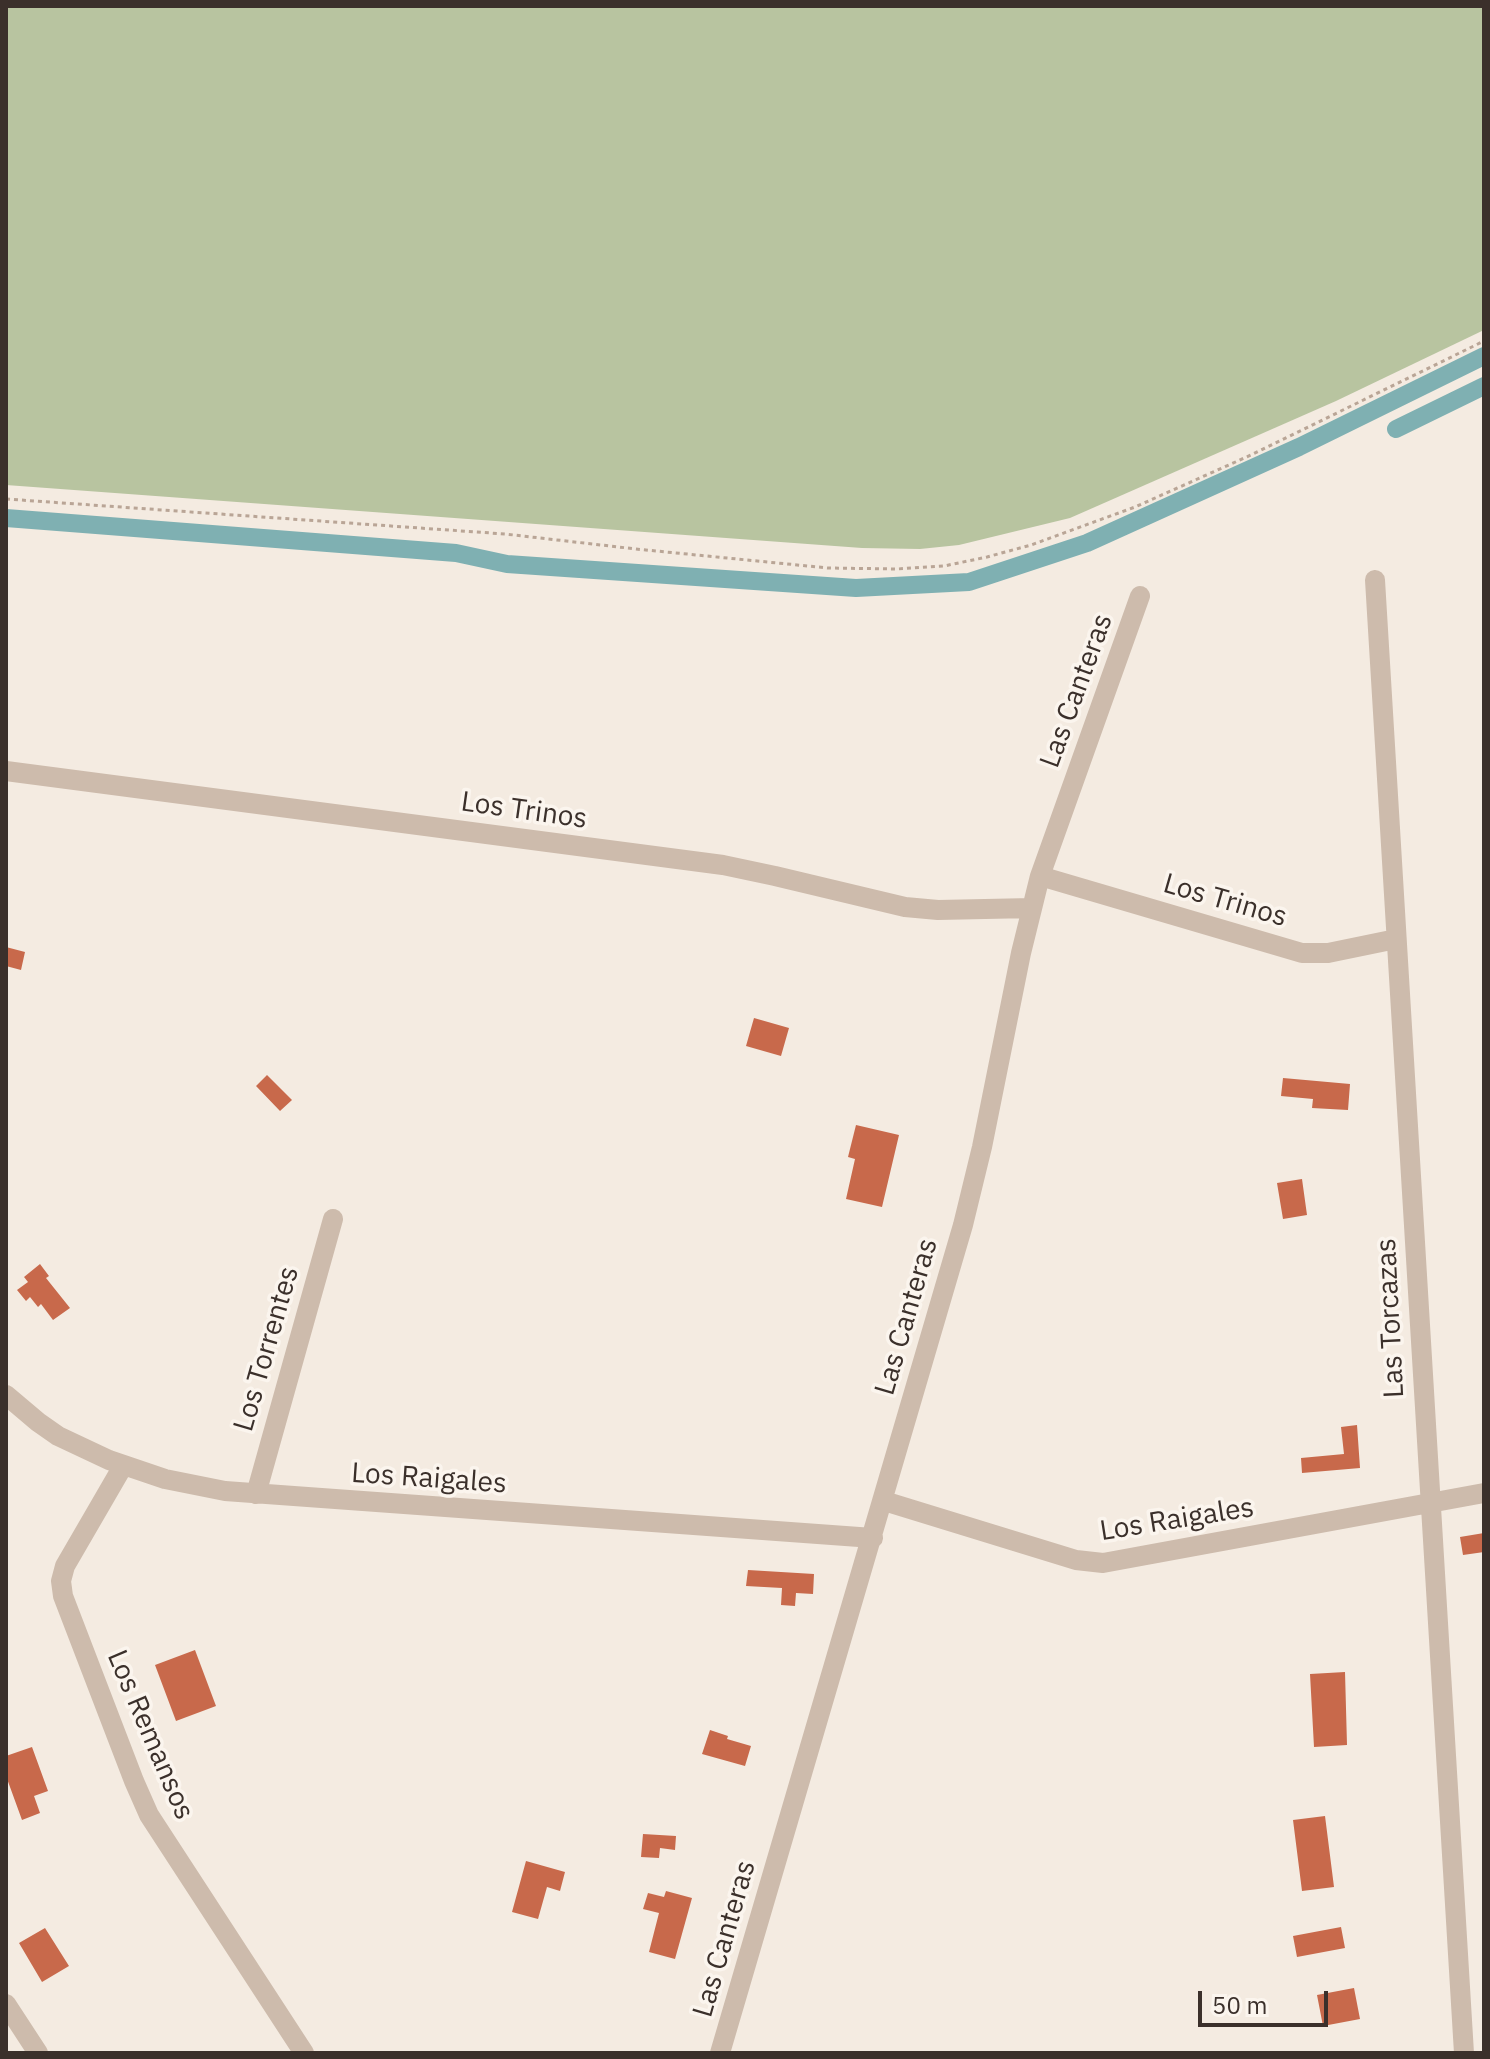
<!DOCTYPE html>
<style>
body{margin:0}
#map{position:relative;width:1490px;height:2059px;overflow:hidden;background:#f4ebe1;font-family:"IBM Plex Sans",sans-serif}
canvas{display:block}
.frame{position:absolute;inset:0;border:8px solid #3b302b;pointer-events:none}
.scale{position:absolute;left:1198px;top:1991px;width:130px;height:36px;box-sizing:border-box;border:4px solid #3b302b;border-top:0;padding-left:10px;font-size:24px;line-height:28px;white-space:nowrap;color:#3b302b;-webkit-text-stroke:6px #fbf5ee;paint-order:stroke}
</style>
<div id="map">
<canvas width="1490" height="2059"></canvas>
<div class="frame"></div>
<div class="scale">50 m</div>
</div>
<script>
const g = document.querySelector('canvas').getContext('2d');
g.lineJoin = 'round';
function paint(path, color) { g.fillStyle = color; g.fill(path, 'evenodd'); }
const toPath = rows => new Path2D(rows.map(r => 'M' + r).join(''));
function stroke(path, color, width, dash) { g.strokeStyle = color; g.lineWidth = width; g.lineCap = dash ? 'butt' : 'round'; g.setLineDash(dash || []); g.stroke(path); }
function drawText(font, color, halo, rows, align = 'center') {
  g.font = font + ' "IBM Plex Sans",sans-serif'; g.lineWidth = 7; g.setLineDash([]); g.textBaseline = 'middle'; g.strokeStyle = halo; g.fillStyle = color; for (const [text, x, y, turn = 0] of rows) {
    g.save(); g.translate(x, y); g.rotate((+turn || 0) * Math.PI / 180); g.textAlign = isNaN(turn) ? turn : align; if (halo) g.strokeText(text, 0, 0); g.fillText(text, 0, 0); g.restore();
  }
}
paint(toPath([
 [6,6,1484,6,1484,330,1336,401,1070,518,959,545,920,549,862,548,6,485]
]), '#b8c4a0');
stroke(toPath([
 [1396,429,1484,386],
 [6,518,456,553,507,564,856,588,969,582,1087,543,1299,447,1484,356]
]), '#7fb0b2', 18);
paint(toPath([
 [6,947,25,952,21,970,6,966],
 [754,1018,789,1028,781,1056,746,1046],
 [267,1075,292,1100,280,1111,256,1086],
 [1283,1078,1350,1084,1348,1110,1312,1108,1313,1099,1281,1096],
 [856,1125,899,1135,882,1207,846,1199,855,1159,848,1157],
 [1302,1179,1307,1215,1283,1219,1277,1183],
 [40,1264,49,1276,46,1278,70,1308,53,1320,41,1304,38,1307,30,1297,26,1301,17,1290,28,1282,24,1277],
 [1357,1425,1360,1468,1302,1473,1301,1458,1344,1454,1341,1427],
 [1484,1533,1484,1552,1463,1555,1460,1537],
 [748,1570,814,1574,813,1594,796,1593,795,1606,781,1605,782,1588,746,1586],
 [195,1650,216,1706,176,1721,155,1665],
 [1345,1672,1347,1745,1314,1747,1310,1674],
 [710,1730,728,1736,727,1739,751,1746,745,1766,702,1754],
 [32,1747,48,1791,34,1796,40,1813,22,1820,6,1776,6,1756],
 [1325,1816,1334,1887,1302,1891,1293,1820],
 [643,1834,676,1836,675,1850,660,1848,659,1858,641,1857],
 [526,1861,565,1872,560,1891,547,1887,538,1919,512,1912],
 [666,1891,692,1898,675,1959,649,1952,659,1913,643,1909,648,1893,664,1897],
 [1341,1927,1345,1948,1297,1957,1293,1936],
 [45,1928,69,1966,42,1982,19,1943],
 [1354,1988,1360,2019,1323,2026,1317,1995]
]), '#c8694b');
stroke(toPath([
 [6,499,505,534,636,549,828,568,897,569,944,566,987,557,1031,545,1135,507,1251,455,1484,341]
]), '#b9a596', 3, [4, 4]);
stroke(toPath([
 [1375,580,1464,2053],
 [6,771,723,865,775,876,905,907,938,910,1032,908],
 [1040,876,1302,953,1328,953,1396,939],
 [6,1395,38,1422,58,1436,109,1460,165,1479,225,1491,873,1538],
 [123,1466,65,1566,61,1581,63,1596,134,1781,149,1815,304,2053],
 [256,1494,333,1219],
 [884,1501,1076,1560,1103,1563,1484,1493],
 [6,2004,38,2053],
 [720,2053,963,1225,982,1147,1021,953,1040,876,1140,596]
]), '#cdbbac', 20);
drawText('28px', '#3b302b', '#fbf5ee', [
 ["Las Canteras",1077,691,-70],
 ["Los Trinos",524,811,8],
 ["Los Trinos",1225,901,16],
 ["Las Canteras",907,1317,-74],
 ["Las Torcazas",1391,1318,-93],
 ["Los Torrentes",267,1349,-74],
 ["Los Raigales",429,1479,4],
 ["Los Raigales",1177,1520,-9],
 ["Los Remansos",150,1735,67],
 ["Las Canteras",725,1939,-74]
]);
</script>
